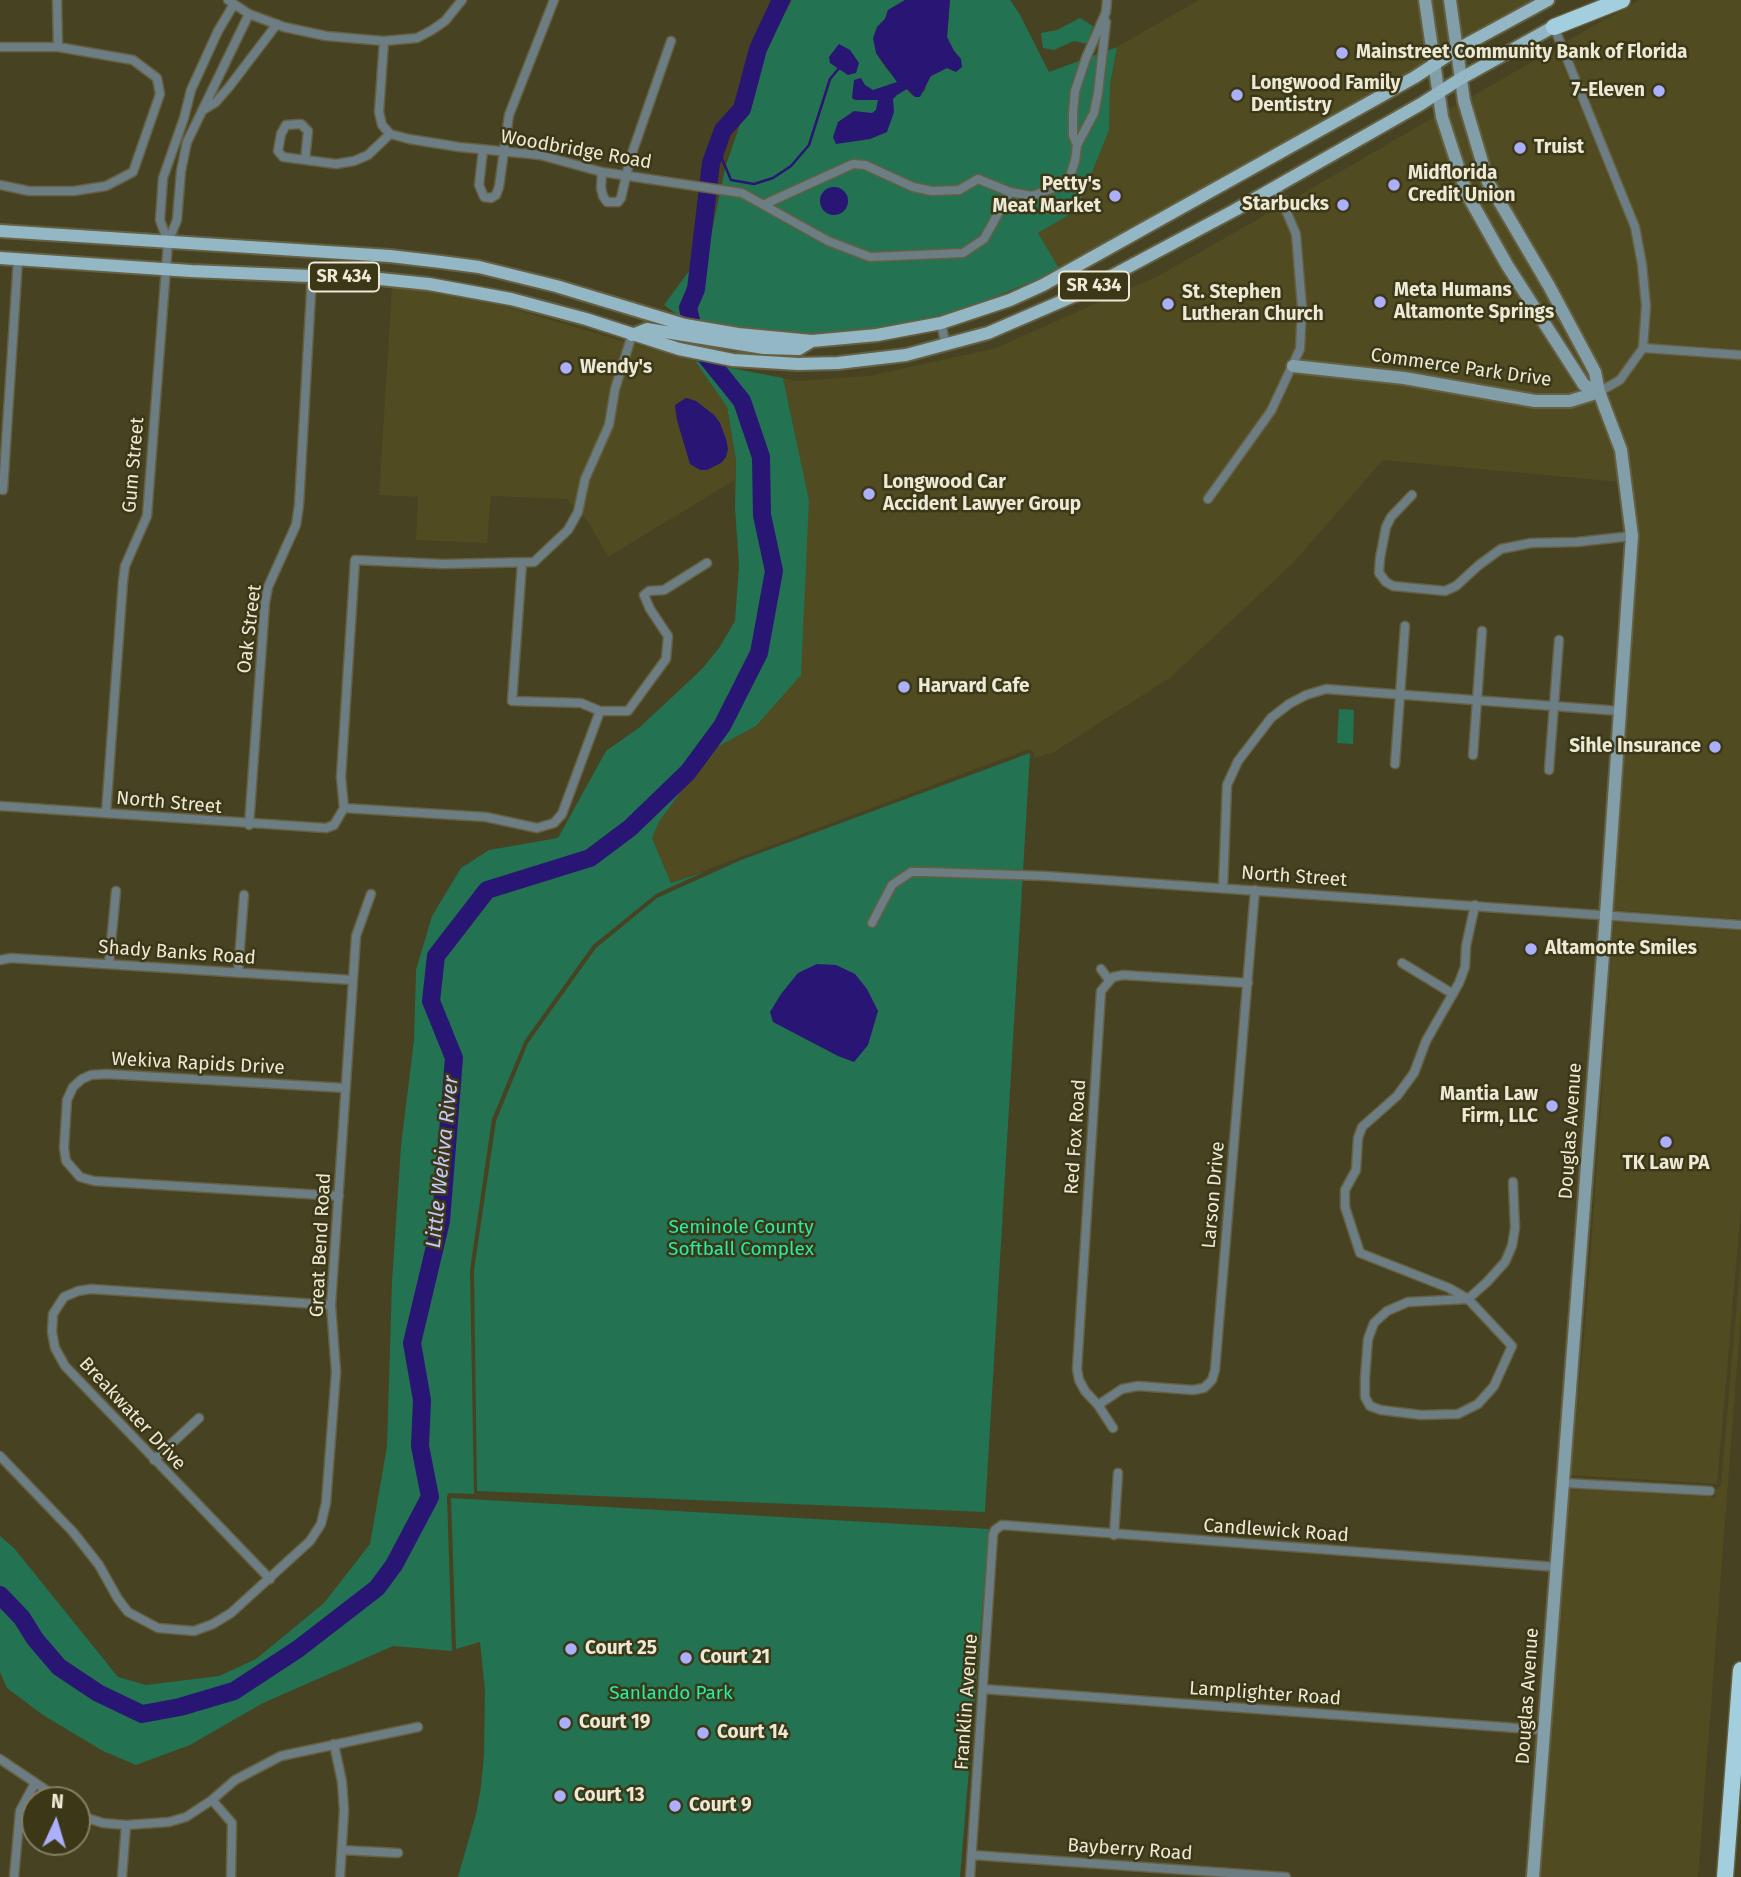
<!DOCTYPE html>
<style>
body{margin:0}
#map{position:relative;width:1741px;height:1877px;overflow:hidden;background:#474221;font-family:"Fira Sans",sans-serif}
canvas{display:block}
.north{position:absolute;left:21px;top:1786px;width:70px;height:70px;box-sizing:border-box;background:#3c3817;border:2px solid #827f64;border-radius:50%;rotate:4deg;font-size:19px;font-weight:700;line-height:28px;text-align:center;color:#ecead7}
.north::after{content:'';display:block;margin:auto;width:24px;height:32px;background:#acaffb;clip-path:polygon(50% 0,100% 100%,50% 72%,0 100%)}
</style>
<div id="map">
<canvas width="1741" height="1877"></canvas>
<div class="north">N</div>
</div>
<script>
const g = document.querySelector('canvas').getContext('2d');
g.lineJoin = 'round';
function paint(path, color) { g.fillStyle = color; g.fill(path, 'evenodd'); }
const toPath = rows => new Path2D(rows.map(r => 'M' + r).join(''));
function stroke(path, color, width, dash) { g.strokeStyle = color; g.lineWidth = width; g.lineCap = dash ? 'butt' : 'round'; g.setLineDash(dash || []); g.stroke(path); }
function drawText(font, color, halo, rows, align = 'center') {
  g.font = font + ' "Fira Sans",sans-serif'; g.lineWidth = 5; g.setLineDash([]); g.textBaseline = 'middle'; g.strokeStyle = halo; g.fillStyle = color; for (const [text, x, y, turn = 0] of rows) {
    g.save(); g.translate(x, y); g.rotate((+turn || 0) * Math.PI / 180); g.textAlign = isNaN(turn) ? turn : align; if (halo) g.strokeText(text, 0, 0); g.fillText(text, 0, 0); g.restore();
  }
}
paint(toPath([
 [1199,0,1420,0,1428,63,1060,270,1038,233,1077,210,1109,130,1110,85,1117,47],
 [1430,0,1445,0,1451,47,1437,57],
 [1455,0,1536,0,1460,42],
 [1639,0,1741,0,1741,349,1649,343,1651,305,1647,263,1639,226,1565,42],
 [1556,48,1630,229,1638,265,1641,306,1638,347,1618,376,1602,384,1493,179,1469,98],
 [1460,103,1472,147,1590,375,1592,382,1587,380,1511,262,1472,191,1445,111],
 [1436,116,1463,197,1584,391,1569,395,1535,395,1300,361,1307,331,1304,262,1301,232,1288,202],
 [1279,207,1292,236,1297,308,1295,348,1267,408,1202,499,1209,506,1275,414,1296,372,1403,383,1535,406,1596,398,1616,452,1620,482,1383,460,1293,563,1171,677,1054,752,1034,758,1034,752,1029,749,671,883,652,838,659,822,710,751,756,726,809,500,783,378,797,381,869,376,996,348,1160,275],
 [392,286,467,295,625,342,610,388,604,424,581,477,574,507,567,499,491,496,487,543,416,540,418,497,379,495],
 [635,344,695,361,727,407,736,460,735,480,608,557,589,523,582,515,590,480,613,427,620,390],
 [686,398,696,401,714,415,720,423,728,449,690,463,675,411,675,405],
 [1646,354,1741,360,1741,919,1612,910,1634,483,1630,482,1625,448,1606,394,1624,384],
 [1614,922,1741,931,1741,1208,1717,1484,1570,1475,1586,1315],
 [1741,1256,1741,1312,1698,1877,1538,1877,1559,1631,1568,1489,1715,1497,1716,1489,1721,1485]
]), '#504b21');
paint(toPath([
 [792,0,905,0,888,10,885,19,877,27,876,53,886,68,913,96,925,91,926,83,931,76,947,68,953,71,961,59,954,51,947,37,950,0,1010,0,1019,13,1049,72,1117,47,1110,85,1109,130,1077,210,1038,233,1060,270,963,310,877,330,811,335,739,328,682,318,664,305,709,244,726,165,768,43],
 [1080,18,1093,26,1087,44,1074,41,1054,50,1043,48,1041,33,1057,30],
 [695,361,783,378,809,500,801,675,756,726,710,751,659,822,652,838,671,883,706,871,656,894,593,945,525,1040,492,1119,470,1270,474,1494,449,1493,447,1496,452,1651,393,1646,263,1703,190,1745,136,1765,103,1751,43,1715,7,1688,0,1672,0,1536,14,1548,118,1677,146,1685,219,1676,256,1659,324,1603,370,1544,387,1446,392,1282,401,1146,414,1040,416,970,432,916,461,868,489,850,558,838,606,751,640,727,702,669,719,648,735,621,739,565,735,508,736,460,727,407],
 [1339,709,1354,710,1353,744,1337,743],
 [1030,753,985,1512,477,1491,474,1270,496,1121,528,1043,596,948,657,898,741,860],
 [451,1498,989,1529,960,1877,458,1877,476,1814,481,1787,484,1754,485,1690,480,1642,456,1649]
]), '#237252');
paint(toPath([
 [905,0,950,0,947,37,954,51,961,59,962,67,956,72,947,68,931,76,920,97,915,97,907,89,897,95,893,99,894,112,887,132,870,139,836,144,833,137,838,122,854,111,872,113,876,110,878,100,855,100,852,98,854,80,861,78,865,85,873,90,897,82,876,53,873,38,877,27,885,19,888,10],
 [839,44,850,50,859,63,856,73,848,75,830,63,829,57],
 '820 201a14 14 0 1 1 28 0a14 14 0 1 1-28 0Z',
 [686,398,696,401,714,415,720,423,726,439,728,449,726,457,721,463,707,470,700,470,690,464,677,420,675,405],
 [817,964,836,965,855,974,867,989,878,1011,868,1045,854,1062,838,1056,773,1022,770,1012,781,994,798,973]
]), '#291573');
stroke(toPath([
 [717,147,731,180,754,184,773,178,791,166,809,145,830,79,840,67]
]), '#291573', 2.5);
stroke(toPath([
 [0,1595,22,1618,35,1639,59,1667,98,1693,142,1714,180,1707,234,1691,298,1649,377,1588,394,1565,430,1497,420,1446,422,1400,412,1343,441,1221,454,1058,431,1001,436,956,487,890,590,858,630,828,688,772,722,726,759,653,774,571,762,515,761,457,742,401,697,345,688,308,696,289,711,163,723,130,742,109,758,49,781,0]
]), '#291573', 18);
const street = toPath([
 [57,0,58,47],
 [228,0,249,14,284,27,326,36,384,41,417,38,432,30,445,21,462,0],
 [1554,27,1635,227,1642,264,1646,306,1643,348,1620,380,1599,392],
 [384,41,379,112,382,125,390,134,409,139,459,147,540,155,602,172,742,193,828,241,870,257,963,253,984,239,1010,192],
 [0,47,58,47,133,60,157,78,160,94,133,172,106,186,74,191,29,191,0,185],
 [203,110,216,102,229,87,277,24],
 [1077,145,1073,135,1073,113,1075,91,1086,58,1106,12,1107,0],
 [483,150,479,185,484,197,491,198,496,195,499,187,509,115,554,0],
 [305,160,308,131,301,124,286,125,281,134,278,151,283,157,336,164,354,161,368,155,390,134],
 [602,172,601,188,603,196,607,202,618,202,621,198,630,159,671,41],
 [765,204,853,164,865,165,913,187,932,191,959,190,978,179,1010,192,1032,196,1059,186,1070,176,1075,161,1077,145,1094,113,1098,93,1106,22,1104,18],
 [168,242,160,220,163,178,184,118,191,90,218,31,234,4],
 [941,323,946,346],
 [1643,348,1741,355],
 [3,490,18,259],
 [1412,495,1391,517,1386,527,1380,558,1379,573,1386,582,1393,586,1445,591,1456,586,1479,565,1501,549,1531,543,1577,542,1632,536],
 [1208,499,1271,411,1300,349,1302,307,1296,234,1276,187],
 [522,563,512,701,581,703,600,711,628,711,666,659,668,636,650,609,644,595,649,591,664,590,707,563],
 [1473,755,1482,631],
 [1395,764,1405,626],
 [1549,770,1559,640],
 [0,806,326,828,334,825,344,808,486,817,537,828,554,823,562,814,600,711],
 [344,808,341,777,355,560,443,564,534,562,568,530,578,512,585,479,609,425,615,389,632,335],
 [106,813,123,581,125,566,147,516,168,242,177,220,181,171,187,142,249,14],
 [249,825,265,603,268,587,296,525,299,505,312,275],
 [1223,888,1227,785,1238,761,1271,718,1289,704,1306,695,1326,689,1620,711],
 [1475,905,1466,946,1465,967,1459,983,1426,1041,1414,1073,1397,1096,1362,1127,1358,1138,1356,1170,1345,1190,1345,1207,1360,1253,1449,1288,1468,1299,1512,1346,1494,1386,1478,1404,1458,1414,1421,1415,1381,1410,1370,1406,1365,1397,1365,1378,1368,1339,1374,1323,1387,1311,1408,1302,1468,1299,1487,1282,1505,1262,1512,1246,1515,1228,1513,1182],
 [872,923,892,885,911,872,925,872,1046,876,1741,925],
 [0,960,11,958,353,980],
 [1402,963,1453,994],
 [109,964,116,891],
 [1101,969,1109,980],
 [238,973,244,895],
 [339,1196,94,1181,80,1177,66,1161,64,1148,67,1100,73,1087,82,1079,91,1075,106,1074,346,1088],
 [1098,1405,1122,1389,1138,1386,1193,1390,1204,1388,1212,1380,1215,1370,1255,890],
 [1113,1428,1098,1405,1085,1391,1079,1380,1077,1369,1101,991,1113,977,1123,975,1248,983],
 [0,1456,73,1532,99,1565,118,1599,128,1612,158,1628,194,1631,213,1624,231,1613,310,1541,321,1524,326,1503,336,1372,331,1305,353,980,356,936,371,894],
 [154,1460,199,1418],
 [1564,1483,1710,1491],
 [1114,1535,1118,1473],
 [270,1579,65,1366,55,1348,52,1332,53,1314,64,1297,78,1291,91,1289,331,1305],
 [983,1689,1544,1730],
 [334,1744,342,1782,344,1810,340,1877],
 [0,1759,61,1800],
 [212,1800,232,1823,231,1877],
 [77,1811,87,1818,103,1823,126,1825,169,1822,186,1817,212,1800,235,1780,281,1756,418,1727],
 [342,1850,398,1853],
 [972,1855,1286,1877],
 [14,1877,20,1811,35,1783],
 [122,1877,126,1825],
 [970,1877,993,1535,995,1530,1002,1525,1557,1567]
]);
const secondary = toPath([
 [1425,0,1442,117,1467,194,1507,265,1584,385,1599,392],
 [1450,0,1464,101,1488,182,1549,286,1595,372,1599,392,1621,450,1632,536,1606,915,1533,1877],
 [1293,366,1404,378,1535,401,1570,401,1599,392]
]);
const primary = toPath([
 [0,231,390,256,441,262,479,267,556,286,685,325,738,334,812,341,877,335,941,323,1010,300,1043,285,1415,77,1456,50,1548,0],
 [0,258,191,271,380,279,429,284,511,299,586,319,679,349,733,360,798,364,838,363,906,355,988,333,1076,295,1235,210,1421,104,1460,79,1560,23],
 [632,335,647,329,764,348,799,349,812,341]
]);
const highway = toPath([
 [1554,27,1622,0],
 [1725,1877,1741,1670]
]);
stroke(street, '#656042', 11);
stroke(secondary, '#656042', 16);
stroke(primary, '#656042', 16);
stroke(highway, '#656042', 19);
stroke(street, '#6c7d84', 8);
stroke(secondary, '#829ea8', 12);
stroke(primary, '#93b7c5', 12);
stroke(highway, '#a3cede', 16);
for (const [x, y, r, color] of [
 [1342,53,7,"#acaffb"],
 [1659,91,7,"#acaffb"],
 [1237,95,7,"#acaffb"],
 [1520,148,7,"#acaffb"],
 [1394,185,7,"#acaffb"],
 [1115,196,7,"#acaffb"],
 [1343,205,7,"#acaffb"],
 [1380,302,7,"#acaffb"],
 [1168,304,7,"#acaffb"],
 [566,368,7,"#acaffb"],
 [869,494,7,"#acaffb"],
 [904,687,7,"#acaffb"],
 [1715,747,7,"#acaffb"],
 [1531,949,7,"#acaffb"],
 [1552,1106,7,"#acaffb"],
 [1666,1142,7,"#acaffb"],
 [571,1649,7,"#acaffb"],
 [686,1658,7,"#acaffb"],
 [565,1723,7,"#acaffb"],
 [703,1733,7,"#acaffb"],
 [560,1796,7,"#acaffb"],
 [675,1806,7,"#acaffb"]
]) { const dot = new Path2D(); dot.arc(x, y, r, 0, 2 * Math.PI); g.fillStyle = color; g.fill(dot); stroke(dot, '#3c3817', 2.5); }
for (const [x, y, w] of [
 [344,277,70],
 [1094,286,70]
]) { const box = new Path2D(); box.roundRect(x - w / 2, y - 14.5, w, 29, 5); g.fillStyle = '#3c3817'; g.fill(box); stroke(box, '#ecead7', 2); }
drawText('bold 18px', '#ecead7', null, [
 ["SR 434",344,277],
 ["SR 434",1094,286]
]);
drawText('bold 19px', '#ecead7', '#3c3817', [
 ["Mainstreet Community Bank of Florida",1356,53],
 ["Longwood Family",1251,84],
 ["Dentistry",1251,106],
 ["7-Eleven",1645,91,"right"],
 ["Truist",1534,148],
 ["Midflorida",1408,174],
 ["Credit Union",1408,196],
 ["Petty's",1101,185,"right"],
 ["Meat Market",1101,207,"right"],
 ["Starbucks",1329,205,"right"],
 ["Meta Humans",1394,291],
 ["Altamonte Springs",1394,313],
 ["St. Stephen",1182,293],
 ["Lutheran Church",1182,315],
 ["Wendy's",580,368],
 ["Longwood Car",883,483],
 ["Accident Lawyer Group",883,505],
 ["Harvard Cafe",918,687],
 ["Sihle Insurance",1701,747,"right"],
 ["Altamonte Smiles",1545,949],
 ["Mantia Law",1538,1095,"right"],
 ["Firm, LLC",1538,1117,"right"],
 ["TK Law PA",1666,1164,"center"],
 ["Court 25",585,1649],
 ["Court 21",700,1658],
 ["Court 19",579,1723],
 ["Court 14",717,1733],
 ["Court 13",574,1796],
 ["Court 9",689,1806]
], 'left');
drawText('19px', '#ecead7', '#3c3817', [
 ["Woodbridge Road",576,150,10],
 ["Commerce Park Drive",1461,368,8],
 ["Gum Street",134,465,-85],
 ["Oak Street",250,629,-83],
 ["North Street",169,803,5],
 ["North Street",1294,877,4],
 ["Shady Banks Road",177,953,4],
 ["Wekiva Rapids Drive",198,1064,3],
 ["Douglas Avenue",1571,1131,-86],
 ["Red Fox Road",1076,1137,-86],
 ["Larson Drive",1214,1195,-85],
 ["Great Bend Road",321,1245,-87],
 ["Breakwater Drive",132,1414,47],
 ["Candlewick Road",1276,1531,4],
 ["Lamplighter Road",1265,1694,4],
 ["Douglas Avenue",1528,1696,-86],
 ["Franklin Avenue",967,1702,-86],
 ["Bayberry Road",1130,1850,4]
]);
drawText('19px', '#24eea7', '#3c3817', [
 ["Seminole County",741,1228],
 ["Softball Complex",741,1250],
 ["Sanlando Park",671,1694]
]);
drawText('italic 21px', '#c4c7fa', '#3c3817', [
 ["Little Wekiva River",443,1162,-84]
]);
</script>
